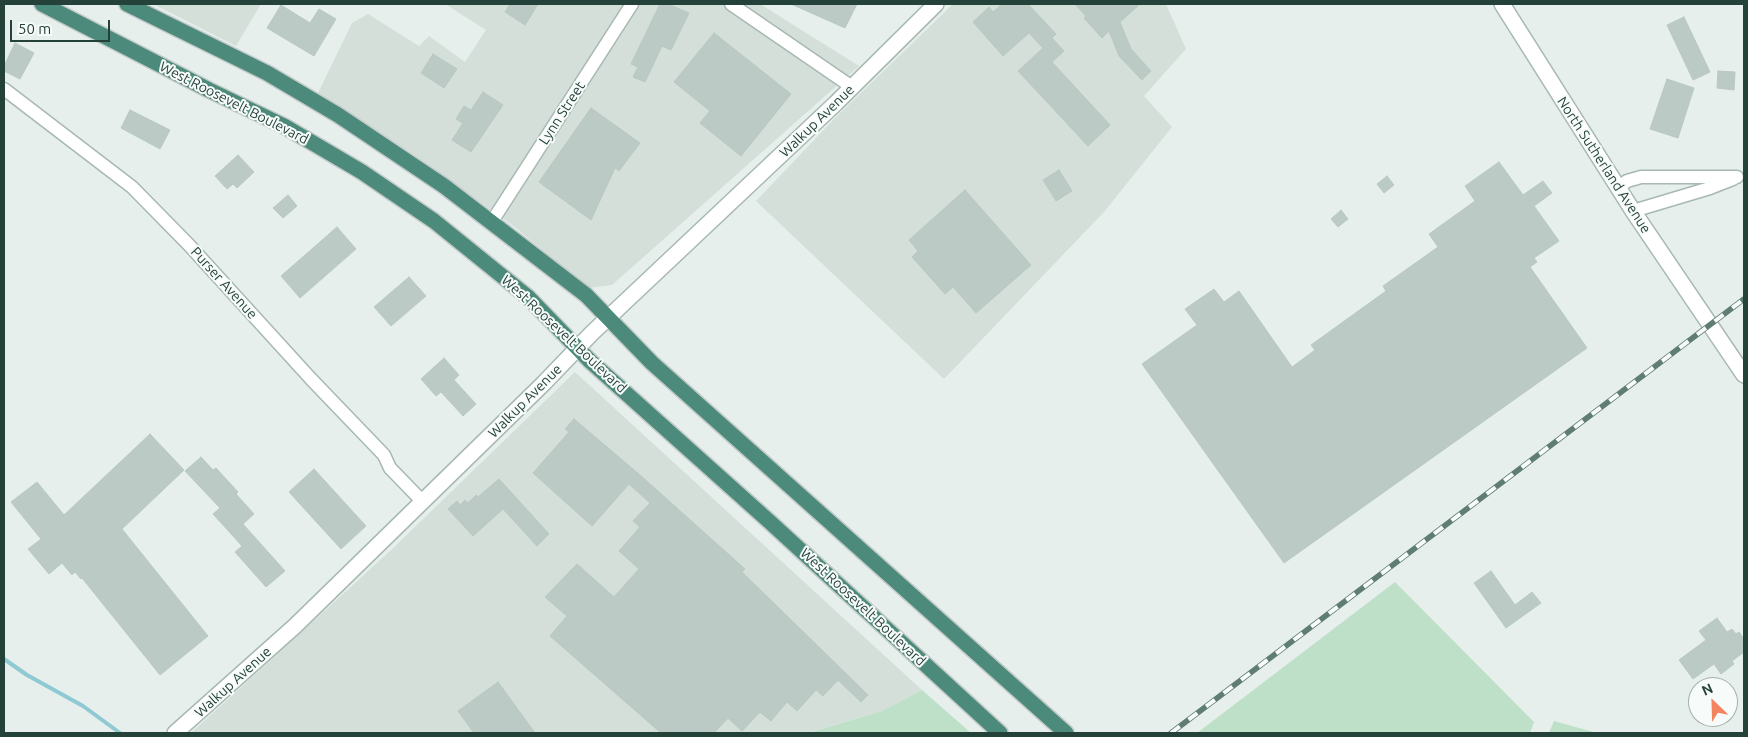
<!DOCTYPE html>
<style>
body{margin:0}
#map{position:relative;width:1748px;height:737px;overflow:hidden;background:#e6efeb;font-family:Ubuntu,sans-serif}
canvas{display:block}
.frame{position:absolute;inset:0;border:5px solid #24423a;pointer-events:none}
.north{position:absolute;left:1688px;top:677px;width:50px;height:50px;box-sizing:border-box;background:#f7fbf9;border:1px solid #a3b1ad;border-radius:50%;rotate:336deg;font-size:14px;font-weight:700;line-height:20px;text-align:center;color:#24423a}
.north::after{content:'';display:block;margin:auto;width:18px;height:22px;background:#f4845f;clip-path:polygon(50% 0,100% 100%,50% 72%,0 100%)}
.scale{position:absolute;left:10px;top:20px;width:100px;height:22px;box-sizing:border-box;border:2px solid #24423a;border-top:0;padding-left:6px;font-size:15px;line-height:18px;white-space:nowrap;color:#24423a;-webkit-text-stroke:4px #f7fbf9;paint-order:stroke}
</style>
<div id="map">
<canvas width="1748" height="737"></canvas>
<div class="frame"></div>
<div class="north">N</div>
<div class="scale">50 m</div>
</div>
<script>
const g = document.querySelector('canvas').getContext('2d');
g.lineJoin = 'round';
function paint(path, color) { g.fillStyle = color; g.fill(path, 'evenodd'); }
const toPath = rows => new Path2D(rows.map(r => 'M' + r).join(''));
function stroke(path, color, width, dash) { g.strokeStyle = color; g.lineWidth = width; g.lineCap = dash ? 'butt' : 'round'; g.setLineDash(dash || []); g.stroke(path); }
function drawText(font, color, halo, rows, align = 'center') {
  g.font = font + ' Ubuntu,sans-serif'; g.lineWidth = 4; g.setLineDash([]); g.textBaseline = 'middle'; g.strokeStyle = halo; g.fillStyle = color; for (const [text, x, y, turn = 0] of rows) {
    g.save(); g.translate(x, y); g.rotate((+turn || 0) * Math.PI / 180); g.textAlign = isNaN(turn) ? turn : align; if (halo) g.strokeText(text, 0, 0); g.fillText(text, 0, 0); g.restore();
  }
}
paint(toPath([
 [153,4,261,4,236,46],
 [445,4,760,4,859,66,612,285,588,288,516,228,416,156,318,93,352,23,368,14,419,46,429,36,465,62,486,30],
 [953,4,1166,4,1186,49,1144,96,1172,127,1104,212,944,379,756,201,836,117],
 [575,372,922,690,882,711,807,733,191,733,390,551]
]), '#d4dfda');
paint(toPath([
 [1395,582,1534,722,1530,733,1197,733],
 [922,690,971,733,808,733,882,711],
 [1554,721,1597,733,1549,733]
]), '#bfe0c8');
stroke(toPath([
 [4,659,27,675,83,706,120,733]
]), '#8ec9d4', 4);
const building = toPath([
 [510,4,538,4,525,25,505,12,510,4],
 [660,4,668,4,689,13,671,50,662,46,645,82,633,77,638,67,631,64,660,4],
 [791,4,857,4,845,28,791,4],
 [1002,4,1028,4,1056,34,1052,38,1064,51,1052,62,1110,125,1088,146,1018,71,1043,48,1029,33,1003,56,973,22,989,7,993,12,1002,4],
 [1075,4,1140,4,1120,22,1131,49,1151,71,1142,80,1119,56,1109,31,1102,38,1084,18,1086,16,1075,4],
 [281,5,310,23,319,9,336,19,314,56,267,28,281,5],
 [1684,17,1710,72,1693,80,1667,25,1684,17],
 [714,33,791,94,741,156,700,123,710,111,674,82,714,33],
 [15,43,34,53,20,79,4,71,4,66,15,43],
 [433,54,457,69,444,88,421,73,433,54],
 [1718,71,1735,72,1734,90,1717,88,1718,71],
 [1667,79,1694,88,1678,138,1650,129,1667,79],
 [483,92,503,105,471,152,452,140,463,123,456,119,464,106,471,110,483,92],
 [591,108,640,143,619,171,615,168,591,220,539,182,591,108],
 [130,110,170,130,160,149,121,128,130,110],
 [238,155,254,172,237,188,233,184,227,189,215,176,238,155],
 [1499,162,1523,195,1543,181,1552,193,1534,206,1559,241,1534,258,1537,262,1530,267,1587,348,1284,563,1142,364,1197,325,1185,309,1214,289,1224,302,1239,291,1292,367,1315,350,1311,345,1386,291,1383,286,1438,247,1429,234,1475,201,1465,186,1499,162],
 [1059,170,1072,191,1056,201,1043,180,1059,170],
 [1387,176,1394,185,1384,193,1377,184,1387,176],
 [965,190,1031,265,976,313,953,287,945,294,912,257,918,251,909,240,965,190],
 [288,195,297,206,283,218,273,208,288,195],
 [1341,210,1348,219,1338,227,1331,219,1341,210],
 [337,227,356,249,300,298,281,276,337,227],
 [409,277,426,296,391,326,374,307,409,277],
 [444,358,459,375,454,380,476,404,463,416,441,392,436,396,421,379,444,358],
 [574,419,640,475,745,569,742,572,868,695,861,702,838,680,823,696,816,690,797,711,787,702,771,721,760,712,742,731,728,718,714,733,661,733,550,636,567,616,545,597,577,564,614,597,639,569,619,551,640,527,633,521,650,503,629,484,592,526,533,473,569,432,565,429,574,419],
 [150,434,184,470,122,529,208,636,160,675,82,578,81,579,75,572,72,575,62,563,49,574,28,549,41,539,11,502,37,482,64,515,150,434],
 [201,457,213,470,216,468,238,492,236,494,254,514,243,524,285,571,266,587,235,552,242,546,213,514,220,508,185,471,201,457],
 [314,469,366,526,341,549,289,492,314,469],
 [499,479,549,534,537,546,503,509,473,536,448,509,457,501,460,505,465,500,468,503,476,495,478,497,499,479],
 [1491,571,1515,605,1532,592,1541,603,1506,628,1474,583,1491,571],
 [1717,618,1727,632,1732,629,1736,634,1739,632,1744,639,1744,652,1732,661,1734,664,1721,674,1714,664,1693,679,1679,660,1706,640,1699,631,1717,618],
 [498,682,535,733,474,733,458,711,498,682]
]);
paint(building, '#bbcac4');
stroke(building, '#b8c9c2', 1);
const minor = toPath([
 [731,4,852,87],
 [4,89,132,187,189,245,311,379,384,455,390,468,422,501],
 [1618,188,1627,181,1641,177,1737,177],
 [1633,211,1710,188,1733,179],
 [491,223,632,4]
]);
const tertiary = toPath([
 [1502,4,1633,211,1744,375],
 [175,733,295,626,544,383,592,333,836,103,936,4]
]);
const trunk = toPath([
 [42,4,209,90,284,126,362,172,434,221,528,297,590,361,771,523,1000,733],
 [127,4,267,73,338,115,444,186,586,295,652,363,1066,733]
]);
stroke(minor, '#a8b8b2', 15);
stroke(tertiary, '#a8b8b2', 18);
stroke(trunk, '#c2cac8', 18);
stroke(minor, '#fff', 12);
stroke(tertiary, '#fff', 15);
stroke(trunk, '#4c8a7c', 15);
const rail = toPath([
 [1171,733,1744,299]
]);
stroke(rail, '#5f7d75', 5.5);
stroke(rail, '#f7fbf9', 4, [11]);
drawText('14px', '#24423a', '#f7fbf9', [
 ["West Roosevelt Boulevard",234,103,27],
 ["Lynn Street",562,113,-57],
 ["Walkup Avenue",817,121,-44],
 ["North Sutherland Avenue",1604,165,57],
 ["Purser Avenue",224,283,48],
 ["West Roosevelt Boulevard",564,334,43],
 ["Walkup Avenue",525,401,-45],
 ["West Roosevelt Boulevard",863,607,43],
 ["Walkup Avenue",233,682,-42]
]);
</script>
